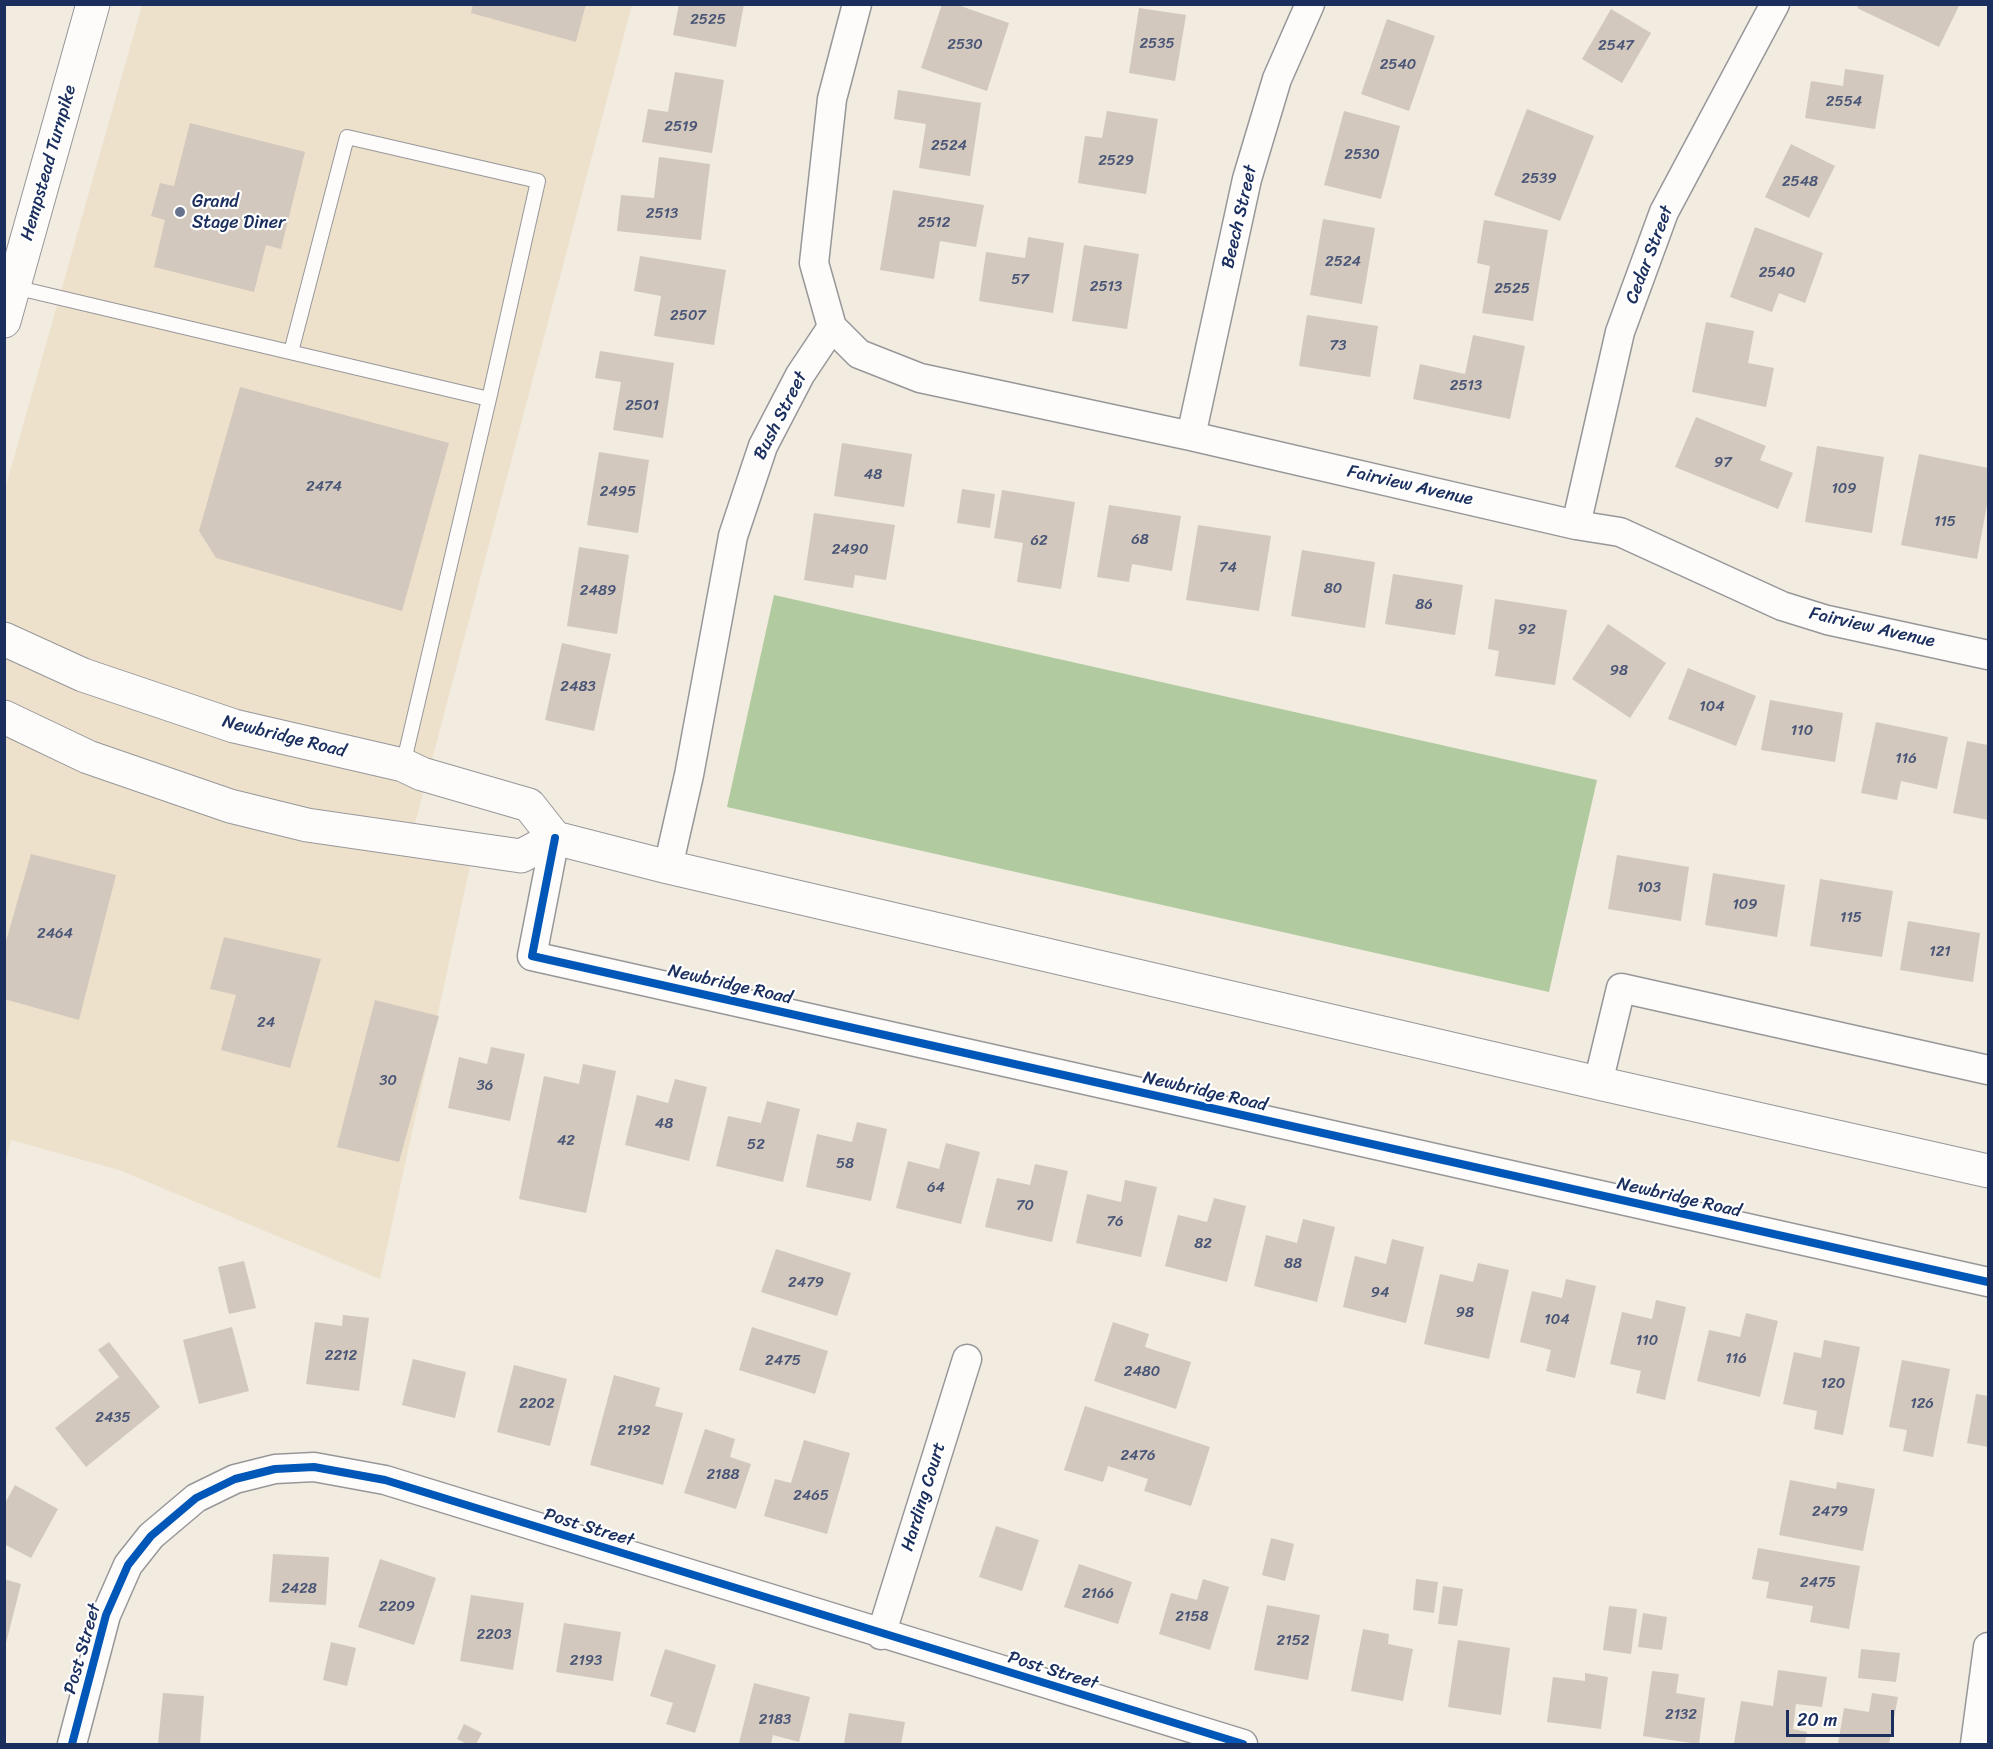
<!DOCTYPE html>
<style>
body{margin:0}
#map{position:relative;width:1993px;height:1749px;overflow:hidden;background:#f1ebe0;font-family:Sriracha,sans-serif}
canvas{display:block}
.frame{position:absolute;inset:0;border:6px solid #1b2f5e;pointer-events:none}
.scale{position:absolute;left:1786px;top:1710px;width:108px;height:27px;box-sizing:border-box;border:3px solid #1b2f5e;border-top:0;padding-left:8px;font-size:18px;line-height:21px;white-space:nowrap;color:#1b2f5e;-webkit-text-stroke:4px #fff;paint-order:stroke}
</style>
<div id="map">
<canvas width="1993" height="1749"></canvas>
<div class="frame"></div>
<div class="scale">20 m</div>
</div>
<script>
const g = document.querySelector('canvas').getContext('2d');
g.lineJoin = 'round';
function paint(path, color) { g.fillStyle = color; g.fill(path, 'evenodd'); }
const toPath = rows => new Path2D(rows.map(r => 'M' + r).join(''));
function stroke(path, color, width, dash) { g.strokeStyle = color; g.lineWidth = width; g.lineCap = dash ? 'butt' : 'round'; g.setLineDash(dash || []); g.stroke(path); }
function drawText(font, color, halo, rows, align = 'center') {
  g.font = font + ' Sriracha,sans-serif'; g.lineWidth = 4.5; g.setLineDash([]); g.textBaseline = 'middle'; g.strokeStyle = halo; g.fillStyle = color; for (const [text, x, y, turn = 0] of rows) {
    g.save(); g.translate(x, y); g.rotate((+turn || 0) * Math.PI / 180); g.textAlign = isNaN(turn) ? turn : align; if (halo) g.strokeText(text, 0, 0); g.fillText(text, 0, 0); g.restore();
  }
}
paint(toPath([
 [142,5,632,5,407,854,470,866,380,1279,119,1170,11,1140,5,1165,5,489]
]), '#eee1cb');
paint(toPath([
 [774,595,1597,780,1549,992,727,807]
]), '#b2ca9f');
paint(toPath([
 [473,4,586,4,576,42,471,13],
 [679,4,744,4,736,47,673,35],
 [942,4,955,4,1009,23,987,91,921,68],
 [1859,4,1960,4,1939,47,1857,8],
 [1139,8,1186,15,1175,81,1129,73],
 [1611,9,1651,33,1622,83,1582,59],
 [1387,19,1435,36,1409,111,1361,94],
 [1845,69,1884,75,1875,129,1805,118,1811,81,1843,86],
 [675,72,724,80,712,153,642,142,648,109,668,112],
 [898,90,981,103,970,176,919,168,926,124,894,119],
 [1527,109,1594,136,1560,221,1494,195],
 [1107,111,1158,119,1146,194,1078,183,1085,136,1102,138],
 [1344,111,1400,126,1381,199,1324,185],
 [190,123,305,152,281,249,266,245,254,292,154,267,165,220,151,216,160,183,174,186],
 [1791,144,1835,166,1809,218,1765,197],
 [659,157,710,164,701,240,617,231,621,195,654,198],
 [893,190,984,205,976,247,940,241,934,279,880,270],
 [1323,219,1375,228,1362,304,1310,295],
 [1484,220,1548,230,1533,321,1482,313,1490,266,1477,263],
 [1755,227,1823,253,1805,303,1779,293,1772,312,1730,297],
 [1028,237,1064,243,1053,313,979,301,986,252,1025,258],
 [1084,245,1139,254,1127,329,1072,321],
 [640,256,726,270,714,345,654,336,661,296,634,291],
 [1307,315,1378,326,1370,377,1299,366],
 [1706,322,1754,331,1748,363,1774,368,1766,407,1692,392],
 [1473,335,1525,346,1510,419,1413,399,1420,364,1465,374],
 [600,351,674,363,663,438,613,430,621,382,595,378],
 [240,387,449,443,402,611,216,558,199,531],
 [1696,417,1766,446,1760,460,1793,473,1778,509,1675,467],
 [842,443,912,454,904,507,834,496],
 [1817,446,1884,457,1872,533,1805,522],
 [599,452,649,460,638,533,587,525],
 [1919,454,1988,468,1988,499,1977,559,1901,545],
 [962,489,995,494,990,528,957,523],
 [1002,490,1075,502,1061,589,1017,582,1023,543,994,538],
 [1109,505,1181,516,1172,571,1132,564,1129,582,1097,577],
 [814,513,895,525,886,580,855,575,853,588,804,580],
 [1198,525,1271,536,1259,611,1186,600],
 [579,547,629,555,617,634,567,626],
 [1302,550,1375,562,1365,628,1291,616],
 [1393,574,1463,585,1455,635,1385,624],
 [1495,599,1567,610,1555,685,1495,676,1499,651,1488,649],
 [1608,624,1666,663,1630,718,1572,679],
 [562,643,611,654,594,731,545,720],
 [1688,668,1756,696,1736,746,1668,719],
 [1770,700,1843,713,1835,762,1761,750],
 [1876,722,1948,737,1937,789,1901,781,1897,800,1861,793],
 [1967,741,1988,745,1988,820,1953,813],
 [31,854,116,875,79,1020,4,999,4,948],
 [1617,855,1689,867,1681,921,1608,909],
 [1713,873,1785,885,1777,937,1705,925],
 [1820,879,1893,891,1882,957,1810,946],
 [1908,921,1980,933,1973,982,1900,970],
 [224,937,321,959,290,1068,221,1050,236,995,210,989],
 [375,1000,439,1016,399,1162,337,1147],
 [491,1047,525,1054,510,1121,448,1108,459,1057,487,1064],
 [583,1064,616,1071,586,1213,519,1199,544,1076,579,1084],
 [675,1079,707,1087,689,1161,625,1145,637,1095,668,1103],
 [767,1101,800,1109,783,1182,716,1166,728,1116,761,1123],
 [857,1122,887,1129,871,1201,806,1187,817,1134,852,1142],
 [946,1143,980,1152,961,1224,896,1208,908,1161,939,1169],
 [1035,1164,1068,1171,1052,1242,985,1227,997,1178,1030,1185],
 [1125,1180,1157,1187,1141,1257,1076,1243,1087,1194,1121,1202],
 [1214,1198,1246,1206,1227,1282,1165,1266,1178,1215,1207,1222],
 [1303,1219,1335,1227,1317,1302,1254,1286,1266,1235,1297,1243],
 [1392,1239,1424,1247,1406,1323,1343,1307,1355,1256,1386,1264],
 [776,1249,851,1273,837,1316,761,1292],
 [244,1261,256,1308,229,1314,218,1267],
 [1478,1263,1509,1270,1489,1359,1424,1344,1440,1274,1473,1282],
 [1566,1279,1596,1286,1575,1378,1546,1371,1551,1350,1520,1342,1532,1291,1562,1298],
 [1656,1300,1686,1307,1665,1400,1636,1393,1641,1371,1610,1364,1622,1312,1652,1319],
 [1746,1313,1778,1321,1760,1397,1697,1381,1709,1330,1740,1337],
 [343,1315,369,1318,359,1391,306,1384,315,1322,342,1326],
 [1113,1322,1149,1334,1145,1347,1191,1362,1176,1409,1094,1381],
 [232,1327,249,1391,199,1404,183,1340],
 [752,1327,828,1351,815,1394,739,1370],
 [1824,1340,1860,1347,1843,1435,1814,1429,1817,1411,1783,1404,1794,1352,1821,1358],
 [109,1342,160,1407,86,1467,55,1428,119,1377,98,1350],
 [413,1359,466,1372,455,1418,402,1405],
 [1902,1360,1950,1369,1933,1457,1903,1451,1907,1430,1889,1427],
 [514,1365,567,1379,550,1446,497,1432],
 [614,1375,660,1388,655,1406,683,1413,663,1485,590,1465],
 [1976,1394,1988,1396,1988,1447,1967,1443],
 [1085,1406,1210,1447,1191,1506,1144,1491,1148,1479,1108,1466,1103,1482,1064,1470],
 [705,1429,735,1439,730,1457,751,1464,736,1509,684,1493],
 [804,1440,850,1453,827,1534,764,1516,775,1479,791,1483],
 [1790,1480,1836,1489,1837,1482,1875,1489,1863,1551,1779,1535],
 [15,1485,58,1509,31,1558,4,1544,4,1505],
 [996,1526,1039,1540,1022,1591,979,1577],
 [1271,1538,1294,1544,1285,1581,1262,1575],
 [1758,1548,1860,1566,1849,1629,1810,1622,1813,1606,1766,1598,1769,1582,1752,1579],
 [273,1554,329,1557,326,1605,269,1602],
 [380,1559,436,1578,414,1645,358,1627],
 [1079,1564,1132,1582,1118,1624,1064,1607],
 [4,1579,21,1584,5,1647,4,1647],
 [1203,1579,1229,1587,1210,1650,1159,1634,1171,1593,1197,1600],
 [1416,1579,1438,1582,1434,1613,1413,1610],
 [1443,1586,1463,1589,1457,1626,1438,1624],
 [471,1595,524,1603,513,1670,460,1661],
 [1267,1605,1320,1615,1308,1680,1254,1670],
 [1609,1606,1637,1609,1631,1654,1603,1650],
 [1643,1613,1667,1617,1662,1650,1638,1647],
 [564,1623,621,1632,613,1681,556,1672],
 [1363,1629,1389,1634,1388,1644,1413,1649,1403,1701,1351,1691],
 [1458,1640,1510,1648,1501,1715,1448,1707],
 [331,1642,356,1648,347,1686,323,1680],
 [665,1649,716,1665,695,1733,666,1724,673,1703,650,1696],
 [1861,1649,1900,1653,1896,1682,1858,1678],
 [1778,1670,1827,1677,1822,1707,1796,1704,1793,1729,1807,1732,1805,1744,1734,1744,1741,1701,1773,1706],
 [1652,1671,1679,1674,1676,1693,1705,1698,1699,1744,1643,1736],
 [1585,1673,1608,1677,1601,1729,1547,1722,1553,1677,1585,1681],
 [754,1683,810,1697,799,1742,773,1735,771,1744,739,1743],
 [163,1693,204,1696,200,1744,158,1744],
 [1872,1693,1898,1697,1889,1744,1838,1744,1844,1708,1869,1712],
 [849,1713,905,1722,901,1744,844,1744],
 [464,1724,482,1733,476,1744,467,1744,457,1739]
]), '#d2c8bd');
const service = toPath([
 [14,287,489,399,403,765],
 [291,352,347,137,538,181,489,399]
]);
const minor = toPath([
 [832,327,859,354,920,378,1191,436,1576,525,1620,532,1782,606,1827,620,1988,655],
 [1191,436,1247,179,1277,79,1310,4],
 [1576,525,1620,332,1664,212,1775,4],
 [555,838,532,956,1988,1282],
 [668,867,689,775,733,536,763,446,800,375,832,327,814,263,832,99,857,4],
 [1598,1083,1621,988,1988,1070],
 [881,1635,967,1359],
 [72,1744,106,1615,128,1565,151,1536,196,1498,235,1479,275,1469,314,1467,385,1480,1243,1744],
 [1975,1744,1988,1647]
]);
const primary = toPath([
 [4,321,93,4],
 [4,639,83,675,234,726,403,765,422,774,529,805,555,838,668,867,1598,1083,1988,1171],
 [4,717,88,757,230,806,307,825,521,856,555,838]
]);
stroke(service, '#97979a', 16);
stroke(minor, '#97979a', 31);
stroke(primary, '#97979a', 35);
stroke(service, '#fdfcfa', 14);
stroke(minor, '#fdfcfa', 28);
stroke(primary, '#fdfcfa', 33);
stroke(toPath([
 [555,838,532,956,1988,1282],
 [72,1744,106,1615,128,1565,151,1536,196,1498,235,1479,275,1469,314,1467,385,1480,1243,1744]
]), '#0057b8', 8);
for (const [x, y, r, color] of [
 [180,212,6,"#66718c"]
]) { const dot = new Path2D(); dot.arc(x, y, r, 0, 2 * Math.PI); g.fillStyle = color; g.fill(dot); stroke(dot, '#fff', 2); }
drawText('15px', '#495576', null, [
 ["2525",708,20],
 ["2535",1157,44],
 ["2530",965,45],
 ["2547",1616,46],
 ["2540",1398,65],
 ["2554",1844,102],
 ["2519",681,127],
 ["2524",949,146],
 ["2530",1362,155],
 ["2529",1116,161],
 ["2539",1539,179],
 ["2548",1800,182],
 ["2513",662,214],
 ["2512",934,223],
 ["2524",1343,262],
 ["2540",1777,273],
 ["57",1020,280],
 ["2513",1106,287],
 ["2525",1512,289],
 ["2507",688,316],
 ["73",1338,346],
 ["2513",1466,386],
 ["2501",642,406],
 ["97",1723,463],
 ["48",873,475],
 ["2474",324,487],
 ["109",1844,489],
 ["2495",618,492],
 ["115",1945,522],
 ["68",1140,540],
 ["62",1039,541],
 ["2490",850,550],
 ["74",1228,568],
 ["80",1333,589],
 ["2489",598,591],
 ["86",1424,605],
 ["92",1527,630],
 ["98",1619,671],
 ["2483",578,687],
 ["104",1712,707],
 ["110",1802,731],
 ["116",1906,759],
 ["103",1649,888],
 ["109",1745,905],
 ["115",1851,918],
 ["2464",55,934],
 ["121",1940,952],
 ["24",266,1023],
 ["30",388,1081],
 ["36",485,1086],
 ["48",664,1124],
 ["42",566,1141],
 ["52",756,1145],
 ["58",845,1164],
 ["64",936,1188],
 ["70",1025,1206],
 ["76",1115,1222],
 ["82",1203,1244],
 ["88",1293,1264],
 ["2479",806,1283],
 ["94",1380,1293],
 ["98",1465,1313],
 ["104",1557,1320],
 ["110",1647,1341],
 ["2212",341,1356],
 ["116",1736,1359],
 ["2475",783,1361],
 ["2480",1142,1372],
 ["120",1833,1384],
 ["2202",537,1404],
 ["126",1922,1404],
 ["2435",113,1418],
 ["2192",634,1431],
 ["2476",1138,1456],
 ["2188",723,1475],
 ["2465",811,1496],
 ["2479",1830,1512],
 ["2475",1818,1583],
 ["2428",299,1589],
 ["2166",1098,1594],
 ["2209",397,1607],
 ["2158",1192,1617],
 ["2203",494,1635],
 ["2152",1293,1641],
 ["2193",586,1661],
 ["2132",1681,1715],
 ["2183",775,1720]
]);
drawText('18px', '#1b2f5e', '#fff', [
 ["Hempstead Turnpike",49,163,-74],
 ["Beech Street",1240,217,-77],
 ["Cedar Street",1650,255,-69],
 ["Bush Street",781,416,-63],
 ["Fairview Avenue",1410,486,13],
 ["Fairview Avenue",1872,628,13],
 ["Newbridge Road",284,737,14],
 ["Newbridge Road",730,985,13],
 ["Newbridge Road",1205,1092,13],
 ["Newbridge Road",1679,1198,13],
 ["Harding Court",924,1497,-73],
 ["Post Street",589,1528,17],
 ["Post Street",83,1649,-74],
 ["Post Street",1053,1671,17]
]);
drawText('18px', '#1b2f5e', '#fff', [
 ["Grand",192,202],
 ["Stage Diner",192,223]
], 'left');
</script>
